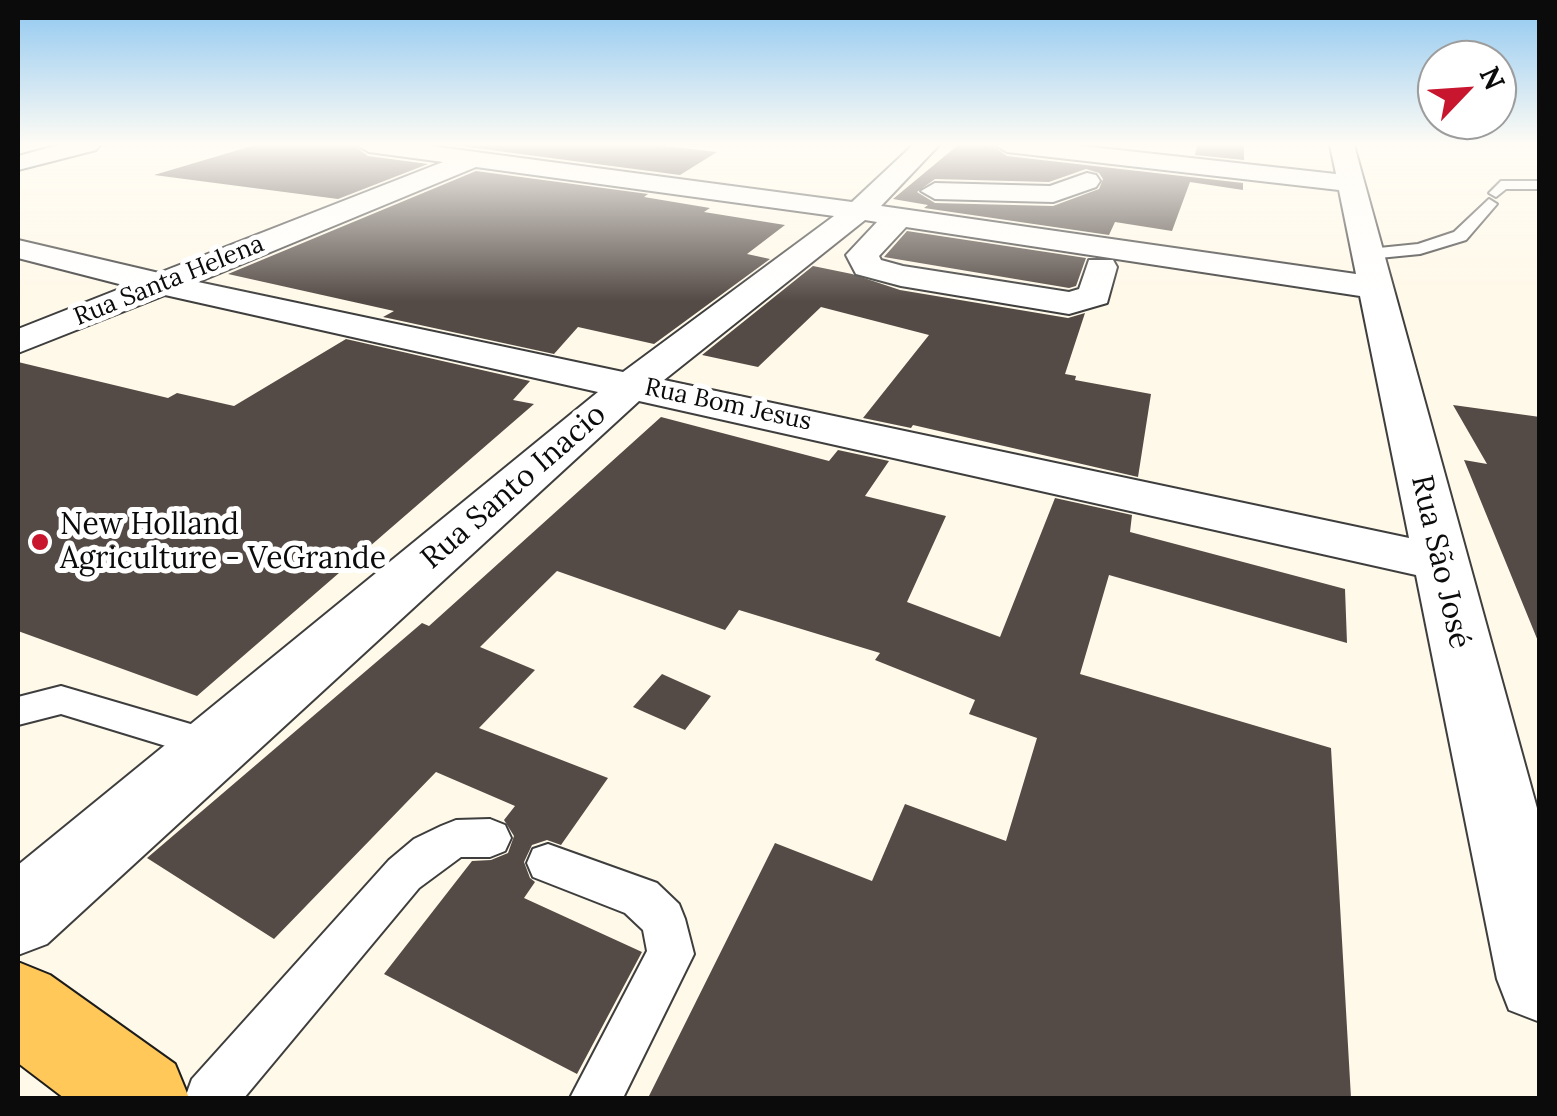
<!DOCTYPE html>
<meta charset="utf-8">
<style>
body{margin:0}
#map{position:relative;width:1557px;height:1116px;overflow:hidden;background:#fff9e9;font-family:Lora,serif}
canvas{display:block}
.frame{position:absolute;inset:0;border:20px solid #0b0b0b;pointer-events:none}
.north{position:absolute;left:1417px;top:40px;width:100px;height:100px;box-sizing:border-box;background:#fff;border:2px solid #9d9d9d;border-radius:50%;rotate:65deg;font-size:28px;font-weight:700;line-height:40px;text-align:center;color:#0b0b0b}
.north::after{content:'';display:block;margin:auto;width:35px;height:45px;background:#c8162e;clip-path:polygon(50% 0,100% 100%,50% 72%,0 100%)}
</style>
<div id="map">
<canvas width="1557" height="1116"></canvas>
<div class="frame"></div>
<div class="north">N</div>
</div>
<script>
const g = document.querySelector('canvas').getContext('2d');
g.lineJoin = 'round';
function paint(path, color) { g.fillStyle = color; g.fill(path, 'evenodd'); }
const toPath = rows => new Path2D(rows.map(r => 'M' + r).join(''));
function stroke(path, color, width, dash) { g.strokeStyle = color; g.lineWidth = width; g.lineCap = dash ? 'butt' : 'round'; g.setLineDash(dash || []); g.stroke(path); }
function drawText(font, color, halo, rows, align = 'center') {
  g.font = font + ' Lora,serif'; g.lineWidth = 10; g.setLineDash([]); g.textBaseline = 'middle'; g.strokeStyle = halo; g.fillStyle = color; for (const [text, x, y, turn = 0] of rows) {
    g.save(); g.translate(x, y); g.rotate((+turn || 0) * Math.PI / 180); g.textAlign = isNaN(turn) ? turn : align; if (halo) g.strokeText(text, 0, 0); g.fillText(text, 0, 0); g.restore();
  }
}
paint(toPath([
 [255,145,353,145,368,156,428,164,338,199,154,175],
 [452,145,657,145,717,152,680,175],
 [958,145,991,145,1007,156,1243,183,1243,190,1190,182,1172,231,1115,222,1109,235,924,208,928,205,893,199],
 [1086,169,1099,173,1103,179,1099,189,1053,206,935,203,917,192,935,179,1049,182],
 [1197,145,1244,145,1244,160,1195,155],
 [476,171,648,194,644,197,710,208,704,212,785,225,747,254,770,259,654,344,578,327,554,354,383,317,394,311,228,274],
 [907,231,1086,258,1076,286,1069,288,884,257],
 [813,266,852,274,900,290,1068,318,1085,313,1065,374,1076,376,1075,380,1151,394,1138,477,913,425,911,428,863,418,929,335,821,307,758,367,702,355],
 [346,339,530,381,513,400,534,404,197,696,18,631,18,362,168,398,177,393,234,406],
 [1453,405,1540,417,1540,646,1464,460,1487,464],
 [661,417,829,461,838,450,889,461,865,496,946,516,907,602,1000,637,1055,498,1132,515,1130,532,1345,589,1347,643,1109,575,1080,674,1331,748,1351,1098,648,1098,775,843,872,881,905,804,1006,841,1037,738,969,714,975,700,875,660,880,653,739,610,725,630,557,571,480,647,535,670,479,728,608,778,561,845,547,840,532,845,524,862,530,878,535,882,524,898,642,952,577,1074,384,974,472,861,491,860,508,853,514,836,504,820,515,806,436,772,274,939,147,858,422,623,429,626],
 [662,674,711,696,685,730,633,707]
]), '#554b46');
const lane = toPath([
 [1540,181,1540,189,1506,189,1496,197,1489,193,1501,181,1540,181],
 [1489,199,1497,204,1466,240,1420,254,1369,259,1360,254,1369,249,1418,244,1454,232,1489,199],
 [61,686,228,735,234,746,228,757,215,761,61,714,18,725,18,697,61,686],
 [490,819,505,825,511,838,505,851,490,857,461,857,419,888,244,1098,185,1098,192,1079,389,860,414,839,441,826,456,820,490,819],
 [548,844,657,883,679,904,685,919,694,954,623,1098,570,1098,647,951,643,930,625,913,533,877,527,863,533,849,548,844]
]);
const street = toPath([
 [59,145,100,145,96,150,18,170,18,156,59,145],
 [357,145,423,145,852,202,913,145,939,145,881,206,1356,274,1339,190,1007,152,995,145,1073,145,1336,174,1330,145,1354,145,1540,819,1540,1022,1509,1010,1497,979,1416,575,639,401,47,944,18,955,18,865,598,392,165,295,18,353,18,329,127,286,18,258,18,240,159,273,443,162,369,152,357,145],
 [476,167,834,216,623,372,198,282,476,167],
 [865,220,877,222,846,255,856,274,901,286,1069,314,1107,303,1117,267,1113,260,1089,260,1079,289,1069,292,903,266,881,260,879,256,906,227,1360,296,1409,538,664,380,865,220],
 [1087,173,1096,175,1100,181,1096,187,1053,202,935,199,921,191,935,183,1050,186,1087,173]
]);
const primary = toPath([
 [18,962,50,975,175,1064,189,1098,64,1098,18,1063,18,962]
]);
stroke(lane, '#3e3e3e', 4);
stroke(street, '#3e3e3e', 4);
stroke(primary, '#1c1c1c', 4);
paint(lane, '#fff');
paint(street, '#fff');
paint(primary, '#ffc859');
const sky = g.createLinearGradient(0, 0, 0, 301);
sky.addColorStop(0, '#8ec7f0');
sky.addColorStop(0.48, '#fffcf5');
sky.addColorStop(1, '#fffcf500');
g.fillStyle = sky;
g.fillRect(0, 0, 1557, 301);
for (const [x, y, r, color] of [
 [40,542,10,"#c8162e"]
]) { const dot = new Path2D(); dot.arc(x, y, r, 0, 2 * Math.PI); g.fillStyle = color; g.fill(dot); stroke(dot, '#fff', 4); }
drawText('25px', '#0b0b0b', '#fff', [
 ["Rua Santa Helena",169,281,-22],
 ["Rua Bom Jesus",728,405,12]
]);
drawText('30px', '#0b0b0b', '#fff', [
 ["Rua Santo Inacio",514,487,-41],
 ["Rua São José",1440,562,77]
]);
drawText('30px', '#0b0b0b', '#fff', [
 ["New Holland",60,525],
 ["Agriculture - VeGrande",60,559]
], 'left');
</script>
